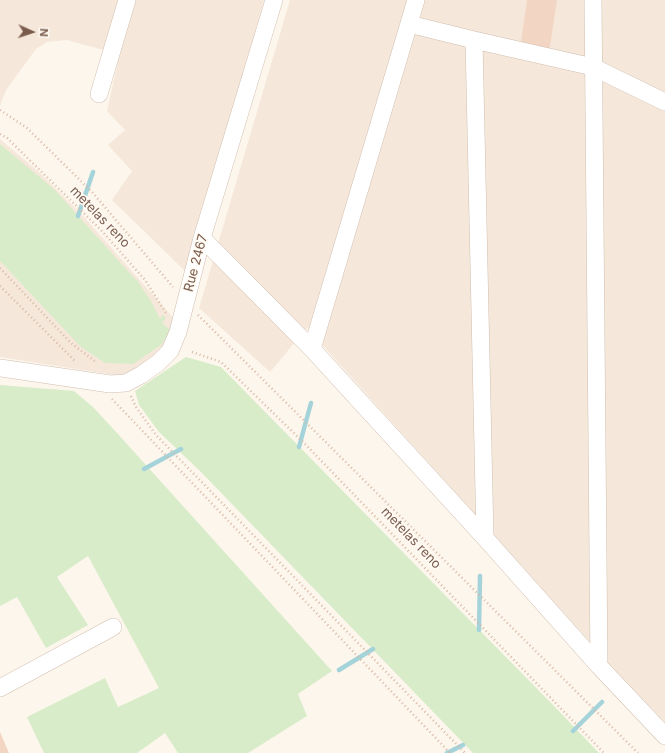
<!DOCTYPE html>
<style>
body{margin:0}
#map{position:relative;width:665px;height:753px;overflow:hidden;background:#fdf6ec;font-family:Inter,sans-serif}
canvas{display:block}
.north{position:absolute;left:12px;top:12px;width:40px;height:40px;-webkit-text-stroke:3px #fffaf3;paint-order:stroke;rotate:93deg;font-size:11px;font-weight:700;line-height:16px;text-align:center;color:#7a5c4d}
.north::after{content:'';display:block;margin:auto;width:14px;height:18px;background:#7a5c4d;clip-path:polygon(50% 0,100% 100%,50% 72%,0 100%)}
</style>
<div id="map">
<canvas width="665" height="753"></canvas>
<div class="north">N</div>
</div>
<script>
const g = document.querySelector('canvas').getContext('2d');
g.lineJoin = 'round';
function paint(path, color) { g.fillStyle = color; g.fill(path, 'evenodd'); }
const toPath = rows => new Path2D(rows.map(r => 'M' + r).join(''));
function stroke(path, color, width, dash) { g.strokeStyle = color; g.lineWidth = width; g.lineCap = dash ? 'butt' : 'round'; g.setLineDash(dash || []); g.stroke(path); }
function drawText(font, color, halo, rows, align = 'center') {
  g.font = font + ' Inter,sans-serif'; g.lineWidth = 3; g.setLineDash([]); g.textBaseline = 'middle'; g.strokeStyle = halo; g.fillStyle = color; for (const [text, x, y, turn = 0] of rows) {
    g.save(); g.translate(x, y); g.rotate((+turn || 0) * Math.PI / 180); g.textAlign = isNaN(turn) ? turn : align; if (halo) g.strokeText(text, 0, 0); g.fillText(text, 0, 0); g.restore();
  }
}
paint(toPath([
 [0,0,264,0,187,273,112,200,132,171,108,145,125,130,107,111,119,57,103,50,67,40,47,42,36,49,6,90,0,106],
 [290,0,665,0,665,725,307,328,270,372,199,308],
 [0,139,41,174,85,218,176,321,164,349,127,377,0,357]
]), '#f5e8da');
paint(toPath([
 [0,144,55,190,135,279,137,280,152,303,160,319,163,315,166,318,162,323,171,331,161,345,133,364,105,363,81,347,0,261],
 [186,357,221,367,555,707,599,753,473,753,200,471,159,432,139,405,135,391],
 [0,385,74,391,93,407,117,433,332,671,298,694,307,716,248,753,178,753,165,733,137,753,44,753,27,717,105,678,118,707,159,688,88,556,57,577,88,625,46,648,17,597,0,606]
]), '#d8ecc9');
stroke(toPath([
 [78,216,93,172],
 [299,447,311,403],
 [144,469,181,449],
 [479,630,480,576],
 [339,670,373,649],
 [573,731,602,702],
 [447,753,463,745]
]), '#a5d3da', 4.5);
paint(toPath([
 [527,0,557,0,549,53,520,49],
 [0,732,9,753,0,753]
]), '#f3d5c3');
const minor = toPath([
 [593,0,599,666],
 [409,24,474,40,593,67,665,102],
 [474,40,485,538],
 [99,94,127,0],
 [202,238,312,349,485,538,599,666,665,736],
 [312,349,416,0],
 [0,368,110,384,126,383,141,375,158,363,170,351,178,332,202,238,274,0],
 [0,688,113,627]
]);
stroke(minor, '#d1beb0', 18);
stroke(toPath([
 [0,110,27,128,92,192,173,287],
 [0,134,7,138,102,231,145,280,166,313],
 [0,268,71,343,96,362],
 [0,286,76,362],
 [198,315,638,753],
 [192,352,221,362,304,443,604,753],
 [131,396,136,407,156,435,465,753],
 [112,399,450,753]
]), '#d9b8a5', 2.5, [1, 3]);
stroke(minor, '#fff', 17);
drawText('13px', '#7a5c4d', '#fffaf3', [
 ["metelas reno",100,217,46],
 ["Rue 2467",196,263,-75],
 ["metelas reno",411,538,46]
]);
</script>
